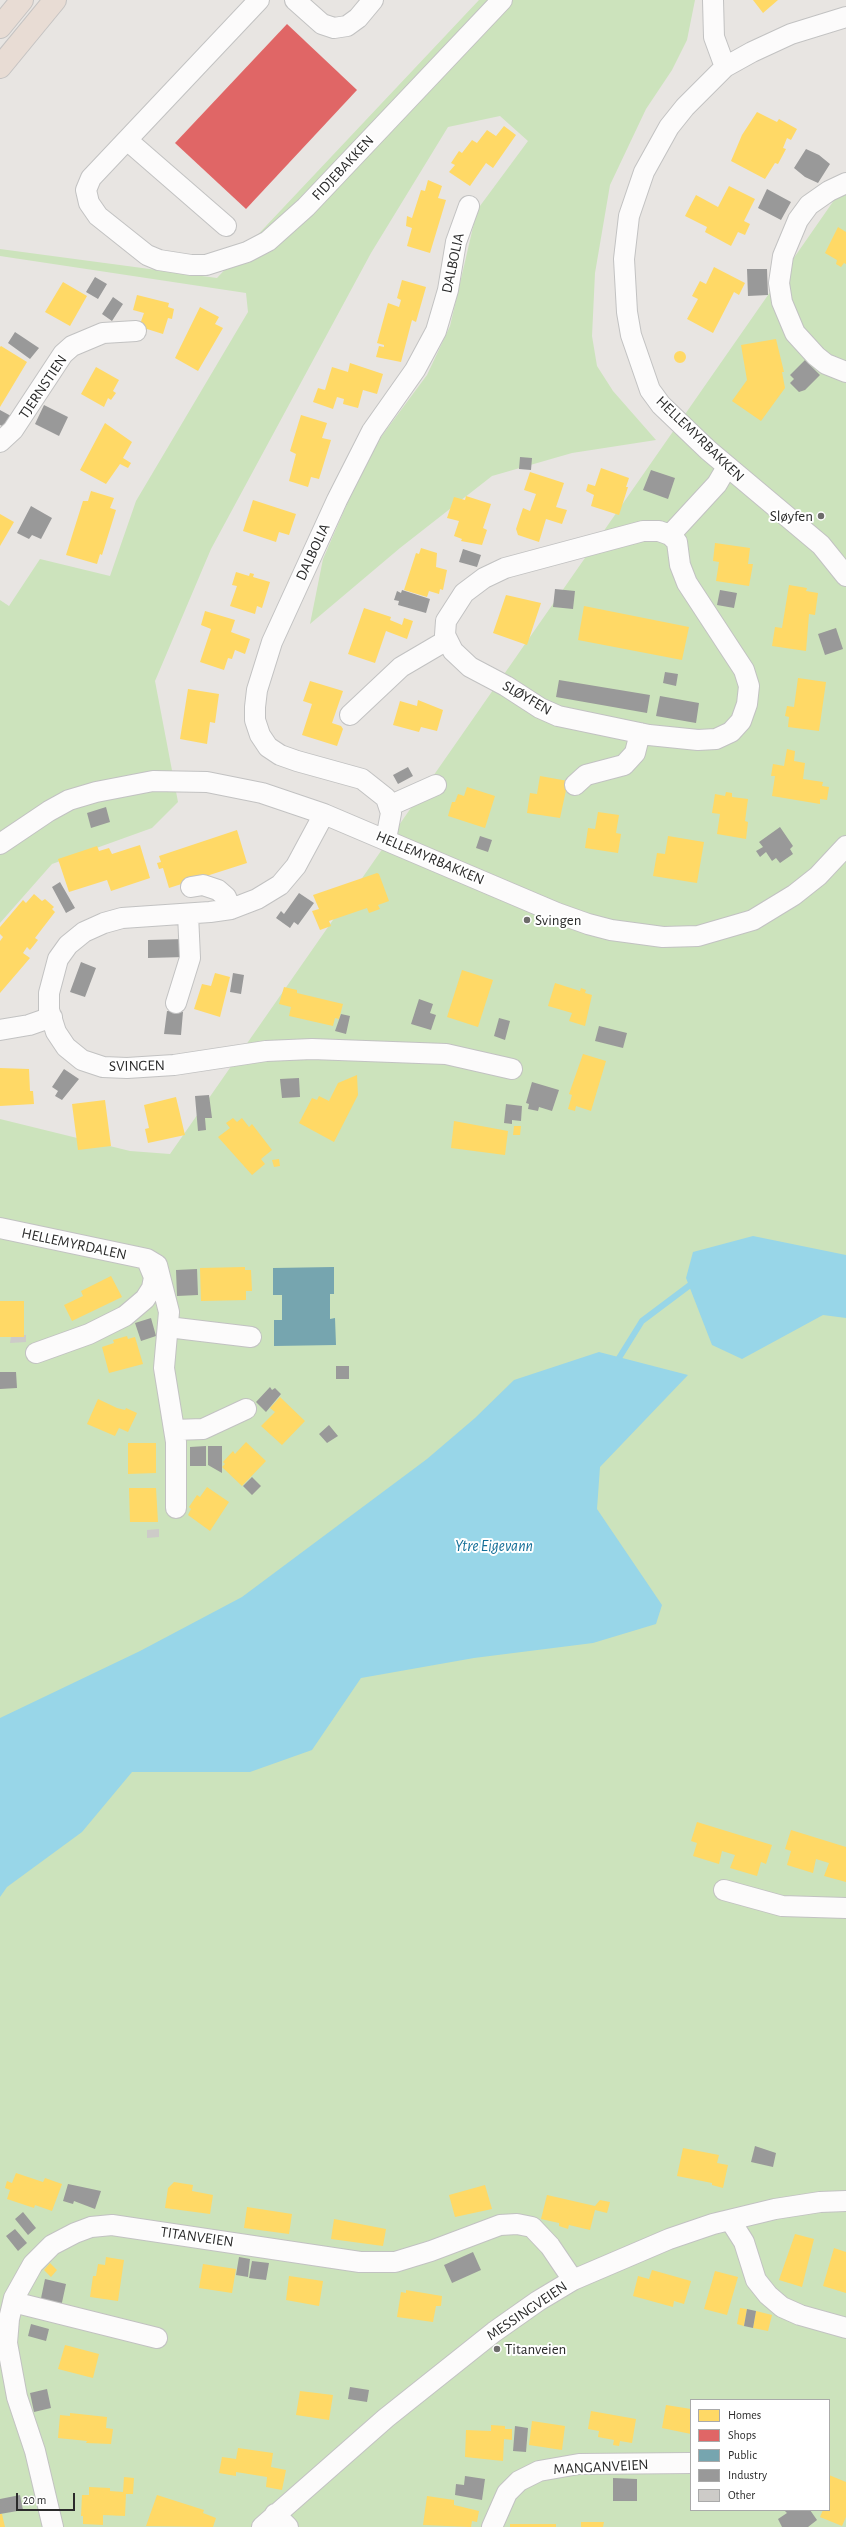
<!DOCTYPE html>
<meta charset="utf-8">
<style>
body{margin:0}
#map{position:relative;width:846px;height:2527px;overflow:hidden;background:#e8e5e2;font-family:"Alegreya Sans",sans-serif}
canvas{display:block}
.legend{position:absolute;left:690px;top:2399px;width:140px;height:112px;box-sizing:border-box;background:#fff;border:1px solid #aaa;margin:0;padding:5px 7px;list-style:none;font-size:12px;color:#2b2b2b}
.legend li{display:flex;align-items:center;gap:8px;height:20px}
.legend b{width:20px;border:1px solid #aaa}
.scale{position:absolute;left:16px;top:2493px;width:59px;height:18px;box-sizing:border-box;border:2px solid #2b2b2b;border-top:0;padding-left:5px;font-size:12px;line-height:14px;white-space:nowrap;color:#2b2b2b;-webkit-text-stroke:3px #fff;paint-order:stroke}
</style>
<div id="map">
<canvas width="846" height="2527"></canvas>
<ul class="legend">
<li><b style="height:11px;background:#ffd966"></b>Homes</li>
<li><b style="height:11px;background:#e06666"></b>Shops</li>
<li><b style="height:11px;background:#76a5af"></b>Public</li>
<li><b style="height:11px;background:#999"></b>Industry</li>
<li><b style="height:11px;background:#cdcbc8"></b>Other</li>
</ul>
<div class="scale">20 m</div>
</div>
<script>
const g = document.querySelector('canvas').getContext('2d');
g.lineJoin = 'round';
function paint(path, color) { g.fillStyle = color; g.fill(path, 'evenodd'); }
const toPath = rows => new Path2D(rows.map(r => 'M' + r).join(''));
function stroke(path, color, width, dash) { g.strokeStyle = color; g.lineWidth = width; g.lineCap = dash ? 'butt' : 'round'; g.setLineDash(dash || []); g.stroke(path); }
function drawText(font, color, halo, rows, align = 'center') {
  g.font = font + ' "Alegreya Sans",sans-serif'; g.lineWidth = 4; g.setLineDash([]); g.textBaseline = 'middle'; g.strokeStyle = halo; g.fillStyle = color; for (const [text, x, y, turn = 0] of rows) {
    g.save(); g.translate(x, y); g.rotate((+turn || 0) * Math.PI / 180); g.textAlign = isNaN(turn) ? turn : align; if (halo) g.strokeText(text, 0, 0); g.fillText(text, 0, 0); g.restore();
  }
}
paint(toPath([
 [479,0,695,0,687,40,672,70,646,109,610,185,595,273,592,336,597,366,613,391,656,440,572,453,492,476,400,548,310,624,323,559,369,453,427,375,450,326,477,210,528,141,500,116,448,127,371,253,211,549,155,681,178,802,152,828,52,864,0,923,0,600,9,606,40,559,110,576,136,501,248,312,246,293,0,256,0,249,217,278],
 [846,183,846,2527,0,2527,0,1119,130,1151,170,1154],
 [691,2400,829,2400,829,2510,691,2510]
]), '#cce3bc');
paint(toPath([
 [753,1236,846,1255,846,1318,823,1315,742,1359,712,1345,686,1278,693,1252],
 [599,1352,688,1375,600,1467,597,1509,662,1605,656,1624,593,1643,474,1658,361,1678,312,1750,250,1772,132,1772,82,1832,7,1887,0,1897,0,1718,140,1651,242,1597,427,1459,475,1418,514,1380]
]), '#98d6e8');
paint(toPath([
 [753,0,778,0,763,13],
 [757,112,777,122,779,119,797,129,791,140,787,138,783,148,786,149,778,164,775,163,765,179,731,161,742,135],
 [504,126,516,135,493,168,486,163,470,186,449,172,455,165,451,163,459,151,462,153,472,140,477,143,487,130,496,136],
 [428,180,442,186,438,198,446,200,430,253,407,246,412,228,406,226,407,216,412,218,421,190,425,191],
 [729,186,755,199,744,221,750,224,745,235,738,232,731,246,705,232,707,227,685,216,696,195,718,207],
 [838,227,846,232,846,264,844,263,841,267,836,264,837,260,825,253],
 [714,267,745,283,739,295,734,292,713,333,687,319,698,299,692,296,700,281,706,284],
 [402,280,426,287,416,322,412,320,401,362,376,357,379,346,384,347,384,345,377,343,388,303,399,307,401,300,397,298],
 [63,282,87,296,70,326,45,312],
 [137,295,169,303,168,307,174,309,172,319,168,318,163,334,147,329,146,333,141,332,139,327,144,313,133,310],
 [200,307,219,317,215,324,223,328,198,371,175,358],
 [776,339,784,372,782,372,785,388,761,421,732,401,747,380,741,345],
 [1,346,27,362,0,407,0,347],
 '674 357a6 6 0 1 1 12 0a6 6 0 1 1-12 0Z',
 [350,363,383,374,377,394,363,390,358,408,343,404,344,399,337,397,333,409,313,402,318,388,325,390,332,367,348,372],
 [96,367,119,380,113,391,116,393,111,400,108,398,104,407,81,394],
 [301,415,327,423,322,438,331,440,319,479,311,477,308,487,289,481,296,454,290,451],
 [105,423,132,442,123,458,131,463,128,468,120,464,106,484,80,470],
 [601,468,629,478,626,487,628,487,619,515,591,506,594,495,586,491,588,484,595,486],
 [530,472,564,483,556,507,567,510,562,524,546,519,539,542,518,535,516,529,523,508,530,511,536,494,524,490],
 [91,491,114,498,110,508,116,510,102,555,100,554,97,564,66,555,83,501,88,501],
 [466,496,491,504,483,528,487,530,482,545,461,541,462,539,454,536,459,521,447,518,454,497,465,500],
 [253,500,296,514,289,535,279,532,276,542,243,531],
 [0,514,14,522,0,546],
 [715,543,750,548,748,564,753,564,749,586,716,581,719,562,713,561],
 [421,548,437,553,436,567,447,570,443,590,440,589,439,594,429,591,427,597,404,590,416,553,419,554],
 [236,572,249,576,250,573,254,574,253,577,270,582,262,608,257,606,255,614,230,606,237,586,232,585],
 [789,585,807,588,806,591,818,593,815,615,809,614,806,651,772,646,775,627,782,628],
 [506,595,541,603,527,645,493,633],
 [584,606,689,627,682,660,578,640],
 [364,608,391,617,390,620,402,625,404,618,413,621,407,639,386,631,375,663,348,654],
 [205,611,235,620,231,632,250,639,245,654,235,650,232,659,228,658,224,670,200,662,211,629,201,625],
 [798,678,826,682,819,731,788,727,789,717,785,716,787,706,794,707],
 [310,681,343,691,332,723,341,726,343,729,337,746,302,735,312,704,303,701],
 [188,689,219,694,215,723,210,722,207,744,180,739],
 [418,700,443,710,437,731,421,727,419,732,393,725,400,701,417,706],
 [787,749,795,751,794,761,805,763,803,779,823,782,822,786,829,787,827,800,820,799,820,804,772,796,775,776,771,776,773,764,784,766],
 [540,776,568,781,560,818,527,813,530,793,537,794],
 [467,787,495,796,485,828,448,816,452,802,455,802,458,794,464,796],
 [726,792,732,793,732,797,748,799,745,821,748,822,746,839,717,834,720,814,712,813,715,794,725,796],
 [598,812,619,815,616,833,621,834,618,853,585,848,588,828,595,829],
 [237,830,247,863,169,888,163,868,159,869,157,863,161,862,159,856],
 [668,836,704,842,697,883,653,876,657,853,665,854],
 [140,845,150,878,111,891,107,880,69,892,58,859,97,846,99,851,109,848,112,854],
 [377,873,379,874,389,901,378,905,380,909,369,913,367,908,329,921,331,926,320,930,312,911,319,909,313,895],
 [34,894,42,901,45,899,54,907,52,909,55,912,35,938,38,940,30,950,27,947,23,953,30,958,0,993,0,941,3,937,0,934,0,927,23,900,26,903],
 [462,970,493,980,478,1027,447,1017],
 [215,973,230,977,220,1017,194,1009,202,984,211,986],
 [555,983,580,991,581,988,586,990,585,993,592,995,585,1026,569,1021,572,1013,548,1006],
 [284,987,297,990,297,993,343,1004,339,1019,335,1018,333,1026,289,1016,291,1007,279,1004],
 [583,1054,606,1061,591,1111,576,1106,575,1111,568,1109,572,1095,569,1094],
 [0,1068,29,1069,30,1091,33,1091,34,1104,0,1106],
 [357,1075,358,1095,334,1142,299,1123,312,1098,317,1100,319,1096,329,1101,338,1083],
 [176,1097,185,1135,148,1143,145,1129,149,1128,144,1105],
 [105,1100,111,1146,78,1150,72,1104],
 [233,1118,237,1122,242,1118,249,1127,252,1124,272,1150,261,1159,265,1164,252,1175,218,1137,230,1128,226,1123],
 [454,1121,508,1131,505,1155,451,1148],
 [514,1126,521,1126,520,1135,513,1135],
 [279,1159,280,1166,274,1167,272,1160],
 [245,1267,245,1270,251,1270,252,1291,246,1291,246,1300,201,1301,200,1268],
 [111,1276,122,1297,72,1321,64,1305,83,1296,81,1291],
 [0,1301,24,1301,24,1337,0,1337],
 [127,1336,128,1339,135,1337,143,1364,109,1373,102,1347,114,1343,113,1340],
 [280,1397,305,1421,282,1445,261,1426,275,1412,270,1408],
 [98,1399,117,1408,125,1410,126,1408,137,1413,128,1432,119,1428,115,1436,87,1424],
 [246,1442,266,1461,242,1486,222,1467,225,1464,223,1462,233,1451,235,1454],
 [128,1443,156,1443,156,1473,128,1474],
 [207,1487,229,1502,210,1531,188,1515,191,1509,189,1507,197,1495,200,1497],
 [129,1488,156,1488,158,1522,130,1522],
 [697,1822,772,1845,766,1864,761,1862,757,1876,730,1868,735,1855,722,1851,719,1864,693,1856,697,1843,691,1841],
 [791,1830,846,1847,846,1882,824,1876,829,1863,816,1859,813,1873,787,1865,791,1851,785,1849],
 [683,2148,719,2155,717,2163,728,2165,723,2188,712,2185,712,2183,677,2176],
 [16,2173,43,2182,45,2178,62,2184,52,2211,35,2205,34,2208,7,2199,10,2190,5,2188,7,2181,12,2183],
 [174,2182,193,2185,192,2191,213,2195,210,2214,165,2208,168,2188],
 [485,2185,492,2209,455,2217,449,2195],
 [547,2195,595,2206,600,2200,610,2202,607,2213,595,2210,590,2230,569,2225,568,2229,559,2226,559,2223,541,2219],
 [247,2207,292,2214,289,2234,244,2228],
 [334,2219,386,2229,383,2246,331,2239],
 [795,2234,814,2239,802,2287,779,2280],
 [834,2248,846,2252,846,2293,823,2286],
 [106,2257,124,2260,118,2301,90,2297,93,2276,96,2276,98,2264,105,2265],
 [50,2263,57,2270,51,2277,44,2270],
 [203,2264,236,2269,232,2293,199,2288],
 [652,2270,691,2281,684,2304,674,2301,673,2307,633,2296,638,2276,649,2279],
 [715,2271,738,2277,727,2315,704,2309],
 [289,2276,323,2281,319,2306,286,2300],
 [406,2290,442,2296,441,2306,436,2306,433,2322,397,2317,401,2292,406,2293],
 [740,2308,747,2309,744,2326,737,2324],
 [756,2311,772,2315,768,2331,753,2328],
 [65,2345,99,2354,93,2378,58,2369],
 [300,2391,333,2395,329,2420,296,2415],
 [666,2405,691,2409,691,2434,662,2428],
 [591,2411,636,2419,632,2443,620,2441,619,2446,613,2445,614,2440,598,2437,599,2431,588,2429],
 [70,2413,107,2417,106,2428,113,2429,111,2444,86,2443,87,2441,58,2438,60,2415,70,2416],
 [532,2421,565,2426,562,2450,529,2445],
 [491,2425,505,2426,505,2429,512,2429,512,2440,504,2439,503,2461,465,2457,466,2430,491,2431],
 [238,2448,273,2453,271,2467,286,2470,282,2490,266,2487,267,2477,236,2472,236,2476,219,2473,222,2457,236,2459],
 [829,2475,846,2482,846,2517,842,2526,820,2517,823,2510,829,2510],
 [124,2477,134,2478,133,2494,126,2494,125,2516,103,2515,103,2525,83,2524,83,2516,81,2516,82,2495,89,2495,89,2487,110,2488,110,2491,123,2492],
 [157,2495,204,2510,203,2513,216,2518,213,2527,146,2526],
 [427,2496,454,2500,454,2505,479,2511,477,2522,472,2521,471,2527,423,2525],
 [0,2514,2,2514,5,2527,0,2527],
 [581,2522,604,2522,603,2527,581,2527],
 [510,2524,556,2524,556,2527,510,2527]
]), '#ffd966');
paint(toPath([
 [287,24,357,90,246,209,175,143]
]), '#e06666');
paint(toPath([
 [334,1267,334,1294,330,1294,330,1319,335,1318,336,1345,274,1346,274,1320,282,1320,282,1295,273,1295,273,1268]
]), '#76a5af');
paint(toPath([
 [806,149,819,155,830,164,818,183,805,177,794,168],
 [767,189,791,202,781,220,758,208],
 [747,269,767,269,768,295,748,296],
 [95,277,107,284,98,299,86,292],
 [113,297,123,304,112,321,102,314],
 [15,332,39,348,30,359,8,343],
 [805,360,820,375,805,390,799,392,790,383,794,379,790,375],
 [44,405,68,417,59,436,35,424],
 [0,410,11,416,4,427,0,425],
 [520,457,532,458,531,470,519,469],
 [651,470,675,478,668,499,643,490],
 [31,506,52,518,41,539,32,535,29,539,17,533],
 [463,549,481,555,477,567,459,562],
 [555,589,575,591,573,609,553,607],
 [402,590,430,599,426,613,398,605,399,601,394,600,397,591,401,593],
 [720,590,737,593,734,608,717,605],
 [836,628,843,649,825,655,818,634],
 [665,672,678,674,676,686,663,683],
 [559,680,650,695,647,713,556,697],
 [660,696,699,703,696,723,656,716],
 [408,767,413,776,398,784,393,775],
 [106,807,110,822,91,828,87,813],
 [780,827,793,846,790,849,793,854,780,863,776,858,772,861,766,852,760,857,756,851,763,847,759,842],
 [480,836,492,840,488,852,476,848],
 [60,882,75,908,66,913,52,887],
 [299,893,314,903,298,925,294,922,290,928,276,918,281,911,284,914],
 [185,939,185,957,148,958,148,940],
 [81,962,96,968,85,997,70,992],
 [233,973,244,975,241,994,230,992],
 [419,999,433,1004,430,1013,436,1015,431,1030,411,1024],
 [167,1011,183,1012,181,1035,164,1034],
 [341,1014,350,1016,346,1034,335,1031],
 [499,1018,510,1021,505,1040,494,1036],
 [599,1026,627,1033,623,1048,595,1041],
 [64,1069,79,1079,62,1100,55,1096,58,1091,52,1087],
 [299,1078,300,1097,282,1098,280,1079],
 [532,1082,559,1090,552,1111,539,1107,538,1111,528,1109,529,1104,526,1103],
 [209,1095,212,1118,205,1118,206,1130,198,1131,195,1096],
 [506,1104,522,1106,521,1121,512,1120,512,1124,504,1123],
 [197,1269,198,1295,177,1296,176,1270],
 [151,1318,156,1336,141,1341,135,1323],
 [336,1366,349,1366,349,1379,336,1379],
 [0,1372,16,1372,17,1388,0,1389],
 [270,1387,272,1390,275,1388,281,1394,266,1412,256,1402],
 [329,1425,338,1436,327,1443,319,1434],
 [206,1446,206,1466,190,1466,190,1447],
 [208,1446,222,1446,222,1473,208,1465],
 [252,1477,261,1486,252,1495,243,1486],
 [755,2146,776,2153,773,2167,751,2162],
 [68,2184,101,2191,95,2209,74,2201,73,2204,63,2201],
 [23,2212,36,2228,28,2235,15,2219],
 [15,2229,27,2243,18,2251,6,2236],
 [473,2252,481,2270,452,2283,444,2265],
 [239,2257,250,2259,248,2277,236,2275],
 [252,2261,269,2263,266,2280,249,2278],
 [45,2279,66,2284,61,2307,40,2303],
 [747,2309,756,2311,753,2328,744,2326],
 [31,2324,49,2329,46,2341,28,2336],
 [350,2387,369,2390,367,2402,348,2399],
 [47,2389,51,2408,34,2412,30,2393],
 [515,2426,528,2428,526,2452,513,2451],
 [465,2476,485,2479,482,2500,455,2495,456,2484,464,2485],
 [613,2478,637,2479,637,2501,613,2501],
 [20,2495,23,2510,0,2514,0,2499],
 [784,2510,810,2510,817,2520,808,2527,782,2527,778,2519,787,2513]
]), '#999');
stroke(toPath([
 [619,1358,642,1321,690,1285]
]), '#98d6e8', 6);
paint(toPath([
 [24,1335,26,1335,26,1342,10,1343,11,1337,24,1337],
 [159,1529,159,1537,147,1538,147,1530]
]), '#cdcbc8');
const minor = toPath([
 [259,0,91,178,86,190,89,203,98,216,147,255,159,260,191,265,206,265,247,252,268,241,306,207,502,0],
 [295,0,322,24,334,28,347,26,358,18,373,0],
 [713,0,714,37,725,67],
 [846,17,791,34,752,52,725,67,685,107,669,127,644,172,629,216,624,259,627,312,631,335,650,390,661,405,708,450,821,545,846,576],
 [127,140,226,226],
 [846,183,829,191,809,205,798,220,783,256,779,283,782,302,795,333,816,356,826,364,846,372],
 [0,442,13,430,63,354,72,346,103,333,136,331],
 [670,535,677,542,680,565,687,583,744,670,749,686,747,704,741,721,731,732,716,739,698,740,649,735,558,716,540,708,506,686,470,667,453,651,445,635,446,621,464,593,484,578,505,568,643,531,659,531,670,535,717,484,727,467],
 [350,715,401,667,447,640],
 [575,785,586,775,624,765,635,753,640,733],
 [389,806,436,785],
 [324,814,296,866,280,885,257,899,231,909,210,912,122,918,104,923,84,932,68,945,58,959,49,993,49,1010,56,1032,66,1047,82,1060,103,1067,127,1068,174,1065,266,1051,312,1049,446,1054,512,1069],
 [386,839,391,813,386,798,362,779,297,761,280,755,268,747,260,735,255,720,255,707,257,690,272,642,337,500,372,431,415,370,436,331,448,290,456,242,469,206],
 [0,844,49,811,69,800,96,792,153,781,207,782,262,793,324,814,557,913,588,924,611,930,663,937,698,936,753,920,794,895,818,876,846,846],
 [191,887,203,885,218,890,226,897,231,909],
 [176,1003,190,958,188,914],
 [0,1030,29,1025,52,1017],
 [0,1228,147,1259,157,1265,169,1312,164,1368,176,1442,176,1508],
 [168,1327,251,1337],
 [36,1353,89,1334,125,1316,145,1299,152,1288,154,1277,149,1265],
 [174,1430,203,1429,246,1409],
 [724,1890,782,1906,846,1908],
 [730,2220,744,2242,756,2280,768,2295,782,2307,800,2315,846,2328],
 [13,2302,157,2338],
 [275,2514,288,2527],
 [53,2527,35,2451,17,2397,7,2343,9,2319,14,2298,33,2264,52,2245,75,2233,91,2227,112,2225,360,2262,395,2262,431,2251,500,2225,517,2224,532,2227,550,2246,573,2280],
 [262,2527,386,2418,494,2332,538,2301,573,2280,669,2239,713,2224,775,2209,820,2202,846,2201],
 [492,2527,507,2493,519,2481,539,2471,579,2464,691,2463]
]);
const highway = toPath([
 [0,27,22,0],
 [0,67,55,0]
]);
stroke(minor, '#c2c2c2', 22);
stroke(highway, '#c5c3c2', 24);
stroke(minor, '#fcfbfb', 20);
stroke(highway, '#e8dcd4', 22);
for (const [x, y, r, color] of [
 [821,516,4,"#6d6c6b"],
 [527,920,4,"#6d6c6b"],
 [497,2349,4,"#6d6c6b"]
]) { const dot = new Path2D(); dot.arc(x, y, r, 0, 2 * Math.PI); g.fillStyle = color; g.fill(dot); stroke(dot, '#fff', 1.5); }
drawText('15px', '#2b2b2b', '#fff', [
 ["FIDJEBAKKEN",343,168,-47],
 ["DALBOLIA",453,263,-78],
 ["TJERNSTIEN",43,387,-56],
 ["HELLEMYRBAKKEN",700,439,44],
 ["DALBOLIA",313,552,-65],
 ["SLØYFEN",527,698,30],
 ["HELLEMYRBAKKEN",430,858,23],
 ["SVINGEN",137,1066,-1],
 ["HELLEMYRDALEN",74,1244,12],
 ["TITANVEIEN",197,2237,8],
 ["MESSINGVEIEN",527,2311,-34],
 ["MANGANVEIEN",601,2467,-3]
]);
drawText('15px', '#2b2b2b', '#fff', [
 ["Sløyfen",813,516,"right"],
 ["Svingen",535,920],
 ["Titanveien",505,2349]
], 'left');
drawText('italic 16px', '#136e97', '#fff', [
 ["Ytre Eigevann",494,1546]
]);
</script>
